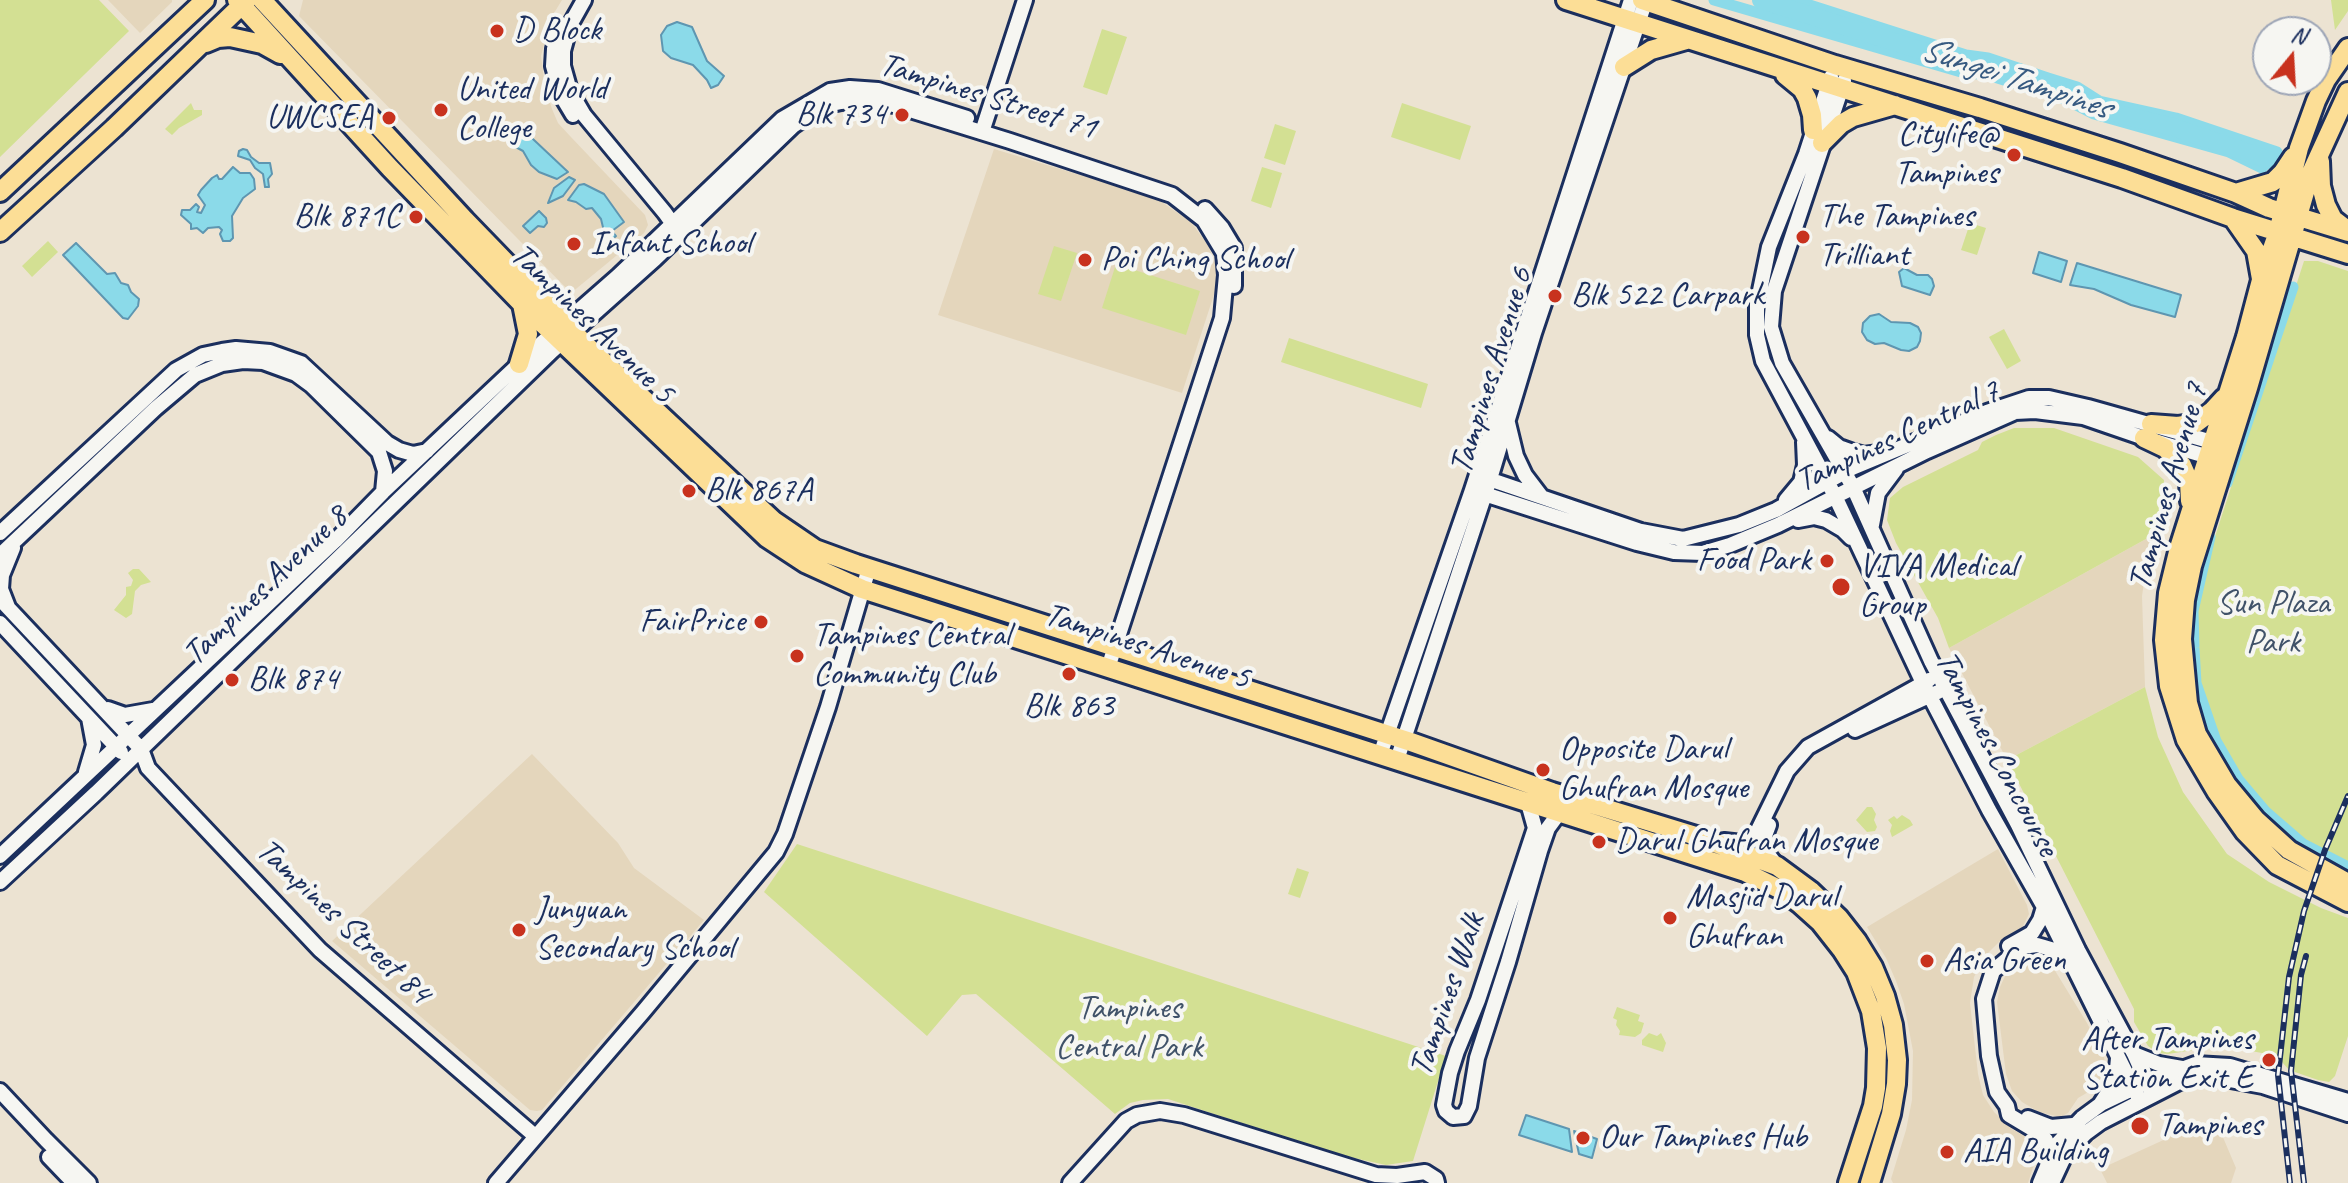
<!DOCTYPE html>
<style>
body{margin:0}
#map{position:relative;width:2348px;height:1183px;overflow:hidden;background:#ece3d2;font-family:Caveat,sans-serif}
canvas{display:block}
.north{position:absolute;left:2252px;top:16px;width:80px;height:80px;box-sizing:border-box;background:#f6f6f2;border:2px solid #9ea6b7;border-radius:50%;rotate:18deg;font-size:22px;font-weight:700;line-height:32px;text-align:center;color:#1b2f5e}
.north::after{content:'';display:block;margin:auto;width:28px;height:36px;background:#c8321e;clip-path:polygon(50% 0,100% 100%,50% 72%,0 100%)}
</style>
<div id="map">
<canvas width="2348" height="1183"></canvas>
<div class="north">N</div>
</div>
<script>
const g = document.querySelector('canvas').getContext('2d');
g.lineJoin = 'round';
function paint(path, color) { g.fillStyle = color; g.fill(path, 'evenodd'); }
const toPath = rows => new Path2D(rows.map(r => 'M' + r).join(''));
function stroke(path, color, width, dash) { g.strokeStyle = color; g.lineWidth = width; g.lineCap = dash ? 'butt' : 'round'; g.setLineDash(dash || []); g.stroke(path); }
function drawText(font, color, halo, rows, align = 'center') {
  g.font = font + ' Caveat,sans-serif'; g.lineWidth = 8; g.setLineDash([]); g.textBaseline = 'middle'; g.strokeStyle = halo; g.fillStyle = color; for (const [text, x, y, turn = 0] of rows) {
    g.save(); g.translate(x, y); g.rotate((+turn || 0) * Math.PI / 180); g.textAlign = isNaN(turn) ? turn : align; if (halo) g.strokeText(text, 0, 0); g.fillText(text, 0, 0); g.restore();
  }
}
paint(toPath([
 [108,0,172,0,172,2,140,33],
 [303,0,562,0,551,18,541,56,545,87,552,109,558,123,570,136,645,215,648,225,644,233,571,293,299,16],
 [994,149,1156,198,1191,222,1208,245,1220,276,1182,393,938,315],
 [2155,534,2147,562,2142,596,2145,687,2007,760,1949,648],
 [532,754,618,843,634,868,704,920,542,1110,537,1111,530,1110,332,941],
 [1998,849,2027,905,2029,914,2022,928,2002,939,1985,956,1974,977,1970,1003,1978,1074,1983,1095,1994,1112,2012,1129,2033,1141,2037,1155,2028,1183,1893,1183,1891,1179,1906,1130,1912,1100,1913,1051,1904,1004,1896,981,1886,958,1867,927],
 [2038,956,2049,961,2054,969,2087,1023,2104,1056,2105,1065,2102,1079,2097,1087,2078,1098,2068,1113,2060,1117,2039,1112,2022,1102,2012,1091,2006,1074,1997,1002,2000,987,2007,972,2019,961,2025,957],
 [2192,1127,2222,1135,2236,1168,2231,1183,2107,1183,2100,1169]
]), '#e4d6bc');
paint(toPath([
 [0,0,99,0,129,31,0,157],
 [2331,0,2348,0,2348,11,2335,30],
 [1102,29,1127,37,1107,95,1083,87],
 [191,103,194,110,202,110,202,115,179,128,172,135,165,129],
 [1402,103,1471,126,1460,160,1391,137],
 [1275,124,1296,131,1285,165,1264,158],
 [1262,167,1282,173,1271,208,1251,201],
 [1970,223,1986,228,1977,255,1961,250],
 [48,241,58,252,32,277,22,266],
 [1054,246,1077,253,1061,301,1038,294],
 [2304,261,2318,261,2348,271,2348,865,2310,845,2292,833,2262,806,2246,787,2216,735,2208,715,2197,666,2196,610,2201,580],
 [1116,264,1200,291,1186,335,1102,308],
 [2004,329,2021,361,2007,369,1989,337],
 [1289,338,1428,384,1421,408,1281,362],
 [2014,428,2054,428,2138,457,2164,480,2163,503,2155,534,1949,648,1938,618,1896,543,1887,520,1890,498,1903,487,1978,450,1982,442,1996,435],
 [133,569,139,569,151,582,141,585,135,591,132,614,126,618,114,610,126,595,126,587,131,586,133,580,128,573],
 [2145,687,2158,737,2183,792,2227,854,2269,882,2321,908,2348,918,2348,1036,2335,1076,2329,1082,2318,1080,2289,1070,2282,1062,2262,1053,2234,1048,2200,1049,2168,1054,2158,1053,2148,1046,2134,1022,2134,1009,2007,760],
 [1867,807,1872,807,1876,814,1874,820,1877,827,1875,831,1867,832,1856,820],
 [1902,815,1910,820,1913,825,1892,837,1890,831,1892,825,1888,820,1894,816,1897,819],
 [797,844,1446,1056,1413,1161,1386,1165,1340,1155,1168,1099,1143,1100,1130,1103,1115,1114,976,994,962,995,927,1036,764,892],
 [1297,868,1309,872,1300,898,1288,894],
 [1617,1007,1640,1015,1638,1021,1644,1023,1641,1033,1635,1037,1619,1035,1620,1031,1616,1025,1617,1020,1613,1018],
 [1649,1033,1657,1036,1661,1033,1666,1043,1663,1052,1642,1045,1642,1040]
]), '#d3e093');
const water = toPath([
 [677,22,692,27,707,61,724,76,718,85,711,88,707,80,693,65,671,58,663,51,661,35,667,26,677,22],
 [517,124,568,172,557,179,539,172,531,165,523,151,510,144,517,124],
 [243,149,247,150,251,157,259,163,270,163,272,174,268,179,269,187,265,187,263,174,255,168,250,160,238,156,239,151,243,149],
 [233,167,240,173,250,173,254,179,255,189,243,198,232,216,233,238,230,241,223,241,220,234,222,230,219,227,208,228,203,233,197,228,191,229,191,224,181,215,182,210,190,210,196,204,199,207,197,212,201,213,205,205,198,195,201,190,212,178,217,175,219,179,222,179,233,167],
 [569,177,575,180,563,196,548,203,554,188,569,177],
 [584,184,604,194,624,222,612,231,616,236,607,244,601,219,592,208,586,209,576,202,568,200,579,185,584,184],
 [539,211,546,218,547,223,544,227,538,226,530,233,523,226,539,211],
 [76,243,107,274,115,273,121,283,128,285,131,292,139,299,138,306,128,319,123,318,63,255,76,243],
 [2039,252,2067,261,2061,282,2033,273,2039,252],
 [2077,263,2181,295,2175,317,2131,305,2094,289,2070,285,2077,263],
 [1904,268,1917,275,1928,275,1932,279,1934,286,1930,295,1902,286,1899,272,1904,268],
 [1879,314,1891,322,1910,323,1918,327,1921,333,1920,341,1917,347,1909,351,1901,350,1884,343,1875,344,1867,340,1862,332,1863,323,1870,316,1879,314],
 [1526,1115,1569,1129,1572,1152,1519,1135,1526,1115],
 [1574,1131,1597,1139,1592,1158,1579,1154,1574,1131]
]);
paint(water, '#8bdae9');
stroke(water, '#5e96b1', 2);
stroke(toPath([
 [1714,0,1961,72,1988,75,2067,100,2094,114,2229,152,2262,168,2277,152,2176,118,2099,101,2077,87,2048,78,1988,58,1966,55,1794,0],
 [2227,483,2293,287],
 [2210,537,2193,611,2194,648,2196,683,2216,741,2238,779,2266,812,2303,844,2348,867]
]), '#8bdae9', 11);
stroke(toPath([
 [1761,0,1961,63,1987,67,2050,87,2072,99,2122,115,2173,127,2269,160]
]), '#8bdae9', 18);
const minor = toPath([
 [584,0,570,25,563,51,563,66,570,91,584,115,665,213,677,230],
 [559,29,554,49,553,66,561,95,573,115],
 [1831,77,1806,154,1769,247,1757,305,1757,335,1763,361,1835,496,1923,683,1989,810,2044,907,2140,1101],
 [1844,81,1774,291,1771,327,1782,363,1853,487,1931,661,2018,825,2078,950,2134,1054,2152,1094],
 [982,132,1025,0],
 [1205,209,1222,228,1234,248,1234,286],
 [1508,423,1516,456,1525,475,1541,496],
 [1828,438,1839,447,1853,452,1864,455,1879,453],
 [1477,475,1641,531,1683,539,1739,525,1776,510,1852,468,1987,412,2029,398,2049,398,2088,407,2223,445],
 [1472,490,1637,543,1674,552,1703,553,1730,545,1778,525,1927,451,2015,412,2035,411,2083,417,2144,438,2216,459],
 [1786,500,1801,482,1805,465,1804,442],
 [1798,520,1814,517,1826,520,1843,530,1851,538],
 [1872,525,1878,493,1896,469],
 [0,533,176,370,203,355,222,351,236,349,270,352,301,363,387,443,399,450,413,454,427,451],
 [0,555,156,408,195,375,222,364,243,361,263,362,296,374,311,385,379,452,385,471,383,492],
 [0,599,141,749,148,768,320,950,535,1136],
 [8,607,1,589,2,575,13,548],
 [0,623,121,752],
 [108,709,125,715,153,710],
 [1855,730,1938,692],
 [1380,755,1472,490,1631,0],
 [1397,760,1490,479,1534,333,1646,0],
 [86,772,94,745,89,718],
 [1528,803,1535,828,1478,1000,1457,1051,1450,1073,1444,1105,1446,1111,1453,1117,1464,1116,1469,1106,1477,1058,1508,962,1540,851,1548,828,1559,813],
 [1769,825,1763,841,1764,849,1777,866],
 [1724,841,1742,843,1757,832,1787,771,1808,747,1929,680],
 [0,856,335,541,383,492,536,348,618,276,782,119,830,91,850,88,878,90,967,118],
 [0,882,96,793,552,351,655,259,793,126,823,106,841,102,871,99,894,105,1010,141,1172,195,1204,220,1224,253,1226,275,1222,318,1108,668],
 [2009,946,2032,933,2040,920,2044,907],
 [2134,1054,2159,1064,2182,1068],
 [0,1091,46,1140,89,1183],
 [2101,1103,2116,1080,2118,1058],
 [2028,1118,2051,1127,2073,1125],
 [49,1157,74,1183],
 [2050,1157,2046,1140,2034,1130,2009,1115,2007,1106,1997,1092,1989,1056,1984,999,1993,971,2022,947,2037,945,2044,947,2054,950,2068,959],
 [496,1183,643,1012,776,852,785,834,828,707,869,568],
 [1070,1183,1126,1121,1137,1115,1160,1111,1184,1115,1376,1175,1397,1176,1425,1172,1436,1179,1437,1183],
 [2040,1183,2056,1145,2082,1118,2101,1104,2147,1082,2195,1064,2230,1066,2348,1101],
 [2052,1183,2065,1155,2086,1133,2101,1122,2179,1082,2198,1077,2225,1079,2263,1086,2348,1114]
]);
const major = toPath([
 [237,0,390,168,522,304,767,538,805,563,862,589,1745,872,1781,890,1800,904,1820,922,1842,950,1856,972,1871,1011,1877,1048,1876,1088,1873,1106,1848,1183],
 [262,0,465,220,587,346,774,521,815,549,856,564,1411,742,1552,792,1696,836,1777,866,1811,891,1839,918,1857,941,1873,967,1885,996,1893,1025,1897,1060,1896,1084,1891,1114,1870,1183],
 [1566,0,2122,178,2233,218,2348,254],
 [1642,0,1835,65,1980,108,2120,153,2236,193,2269,208,2348,232],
 [206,43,218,38,230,37,262,44,280,54],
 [2348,48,2326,80,2316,101,2299,148,2278,232,2261,280,2246,337,2179,548,2168,593,2164,640,2169,686,2186,740,2216,791,2245,832,2277,865,2348,902],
 [1624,67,1651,50,1686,40],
 [1785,75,1802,89,1807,98,1812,115,1813,130],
 [2348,92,2310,175,2248,388,2192,566,2185,600,2182,639,2188,703,2197,734,2227,785,2256,820,2289,850,2348,883],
 [1822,143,1841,124,1853,117,1895,105],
 [2320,161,2321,186,2326,205,2333,219,2347,230],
 [0,192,205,0],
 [2236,193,2273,182,2283,172,2293,157],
 [2233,218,2256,251,2261,279],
 [0,232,114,128,247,0],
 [519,364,528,334,522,304],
 [2151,424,2178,426,2196,423,2212,411,2224,398],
 [2144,438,2165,448,2182,465,2189,481,2190,501]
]);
stroke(minor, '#1b2f5e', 20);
stroke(major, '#1b2f5e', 24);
stroke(minor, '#f6f6f2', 14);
stroke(major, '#fcde96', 18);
const rail = toPath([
 [2290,1183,2278,1075,2289,977,2304,911,2325,850,2348,796],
 [2304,1183,2291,1071,2301,975,2306,956]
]);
stroke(rail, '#1b2f5e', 6);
stroke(rail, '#f6f6f2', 3, [9]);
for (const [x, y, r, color] of [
 [497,31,8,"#c8321e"],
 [441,110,8,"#c8321e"],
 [902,115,8,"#c8321e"],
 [389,118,8,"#c8321e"],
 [2014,155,8,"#c8321e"],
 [416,217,8,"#c8321e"],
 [1803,237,8,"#c8321e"],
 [574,244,8,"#c8321e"],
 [1085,260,8,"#c8321e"],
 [1555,296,8,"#c8321e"],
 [689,491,8,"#c8321e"],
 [1827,561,8,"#c8321e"],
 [1841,587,10,"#c8321e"],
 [761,622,8,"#c8321e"],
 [797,656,8,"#c8321e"],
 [1069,674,8,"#c8321e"],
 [232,680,8,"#c8321e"],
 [1543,770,8,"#c8321e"],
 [1599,842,8,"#c8321e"],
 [1670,918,8,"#c8321e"],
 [519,930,8,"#c8321e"],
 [1927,961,8,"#c8321e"],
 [2269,1060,8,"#c8321e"],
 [2140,1126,10,"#c8321e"],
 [1583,1138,8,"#c8321e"],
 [1947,1152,8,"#c8321e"]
]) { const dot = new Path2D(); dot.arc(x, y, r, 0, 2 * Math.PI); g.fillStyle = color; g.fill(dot); stroke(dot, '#f6f6f2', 3); }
drawText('34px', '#1b2f5e', '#f6f6f2', [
 ["D Block",513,31],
 ["United World",457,90],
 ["College",457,129],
 ["Blk 734",886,115,"right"],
 ["UWCSEA",373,118,"right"],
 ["Citylife@",1998,135,"right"],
 ["Tampines",1998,174,"right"],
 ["Blk 871C",400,217,"right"],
 ["The Tampines",1819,217],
 ["Trilliant",1819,256],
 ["Infant School",590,244],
 ["Poi Ching School",1101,260],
 ["Blk 522 Carpark",1571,296],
 ["Blk 867A",705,491],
 ["Food Park",1811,561,"right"],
 ["VIVA Medical",1859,567],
 ["Group",1859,606],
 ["FairPrice",745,622,"right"],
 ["Tampines Central",813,636],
 ["Community Club",813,675],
 ["Blk 874",248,680],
 ["Blk 863",1069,707,"center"],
 ["Opposite Darul",1559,750],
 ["Ghufran Mosque",1559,789],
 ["Darul Ghufran Mosque",1615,842],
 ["Masjid Darul",1686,898],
 ["Ghufran",1686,937],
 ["Junyuan",535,910],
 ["Secondary School",535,949],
 ["Asia Green",1943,961],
 ["After Tampines",2253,1040,"right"],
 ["Station Exit E",2253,1079,"right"],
 ["Tampines",2158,1126],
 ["Our Tampines Hub",1599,1138],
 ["AIA Building",1963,1152]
], 'left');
drawText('34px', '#1b2f5e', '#f6f6f2', [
 ["Tampines Street 71",988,97,17],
 ["Tampines Avenue 5",592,324,44],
 ["Tampines Avenue 6",1492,371,-73],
 ["Tampines Central 7",1898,437,-25],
 ["Tampines Avenue 7",2169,487,-74],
 ["Tampines Avenue 8",266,586,-44],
 ["Tampines Avenue 5",1147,647,18],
 ["Tampines Concourse",1996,754,62],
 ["Tampines Street 84",343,922,43],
 ["Tampines Walk",1448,995,-71]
]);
drawText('34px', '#405269', '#f6f6f2', [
 ["Sun Plaza",2273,604],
 ["Park",2273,643],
 ["Tampines",1129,1009],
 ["Central Park",1129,1048]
]);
drawText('italic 36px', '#375a81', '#f6f6f2', [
 ["Sungei Tampines",2015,79,18]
]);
</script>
